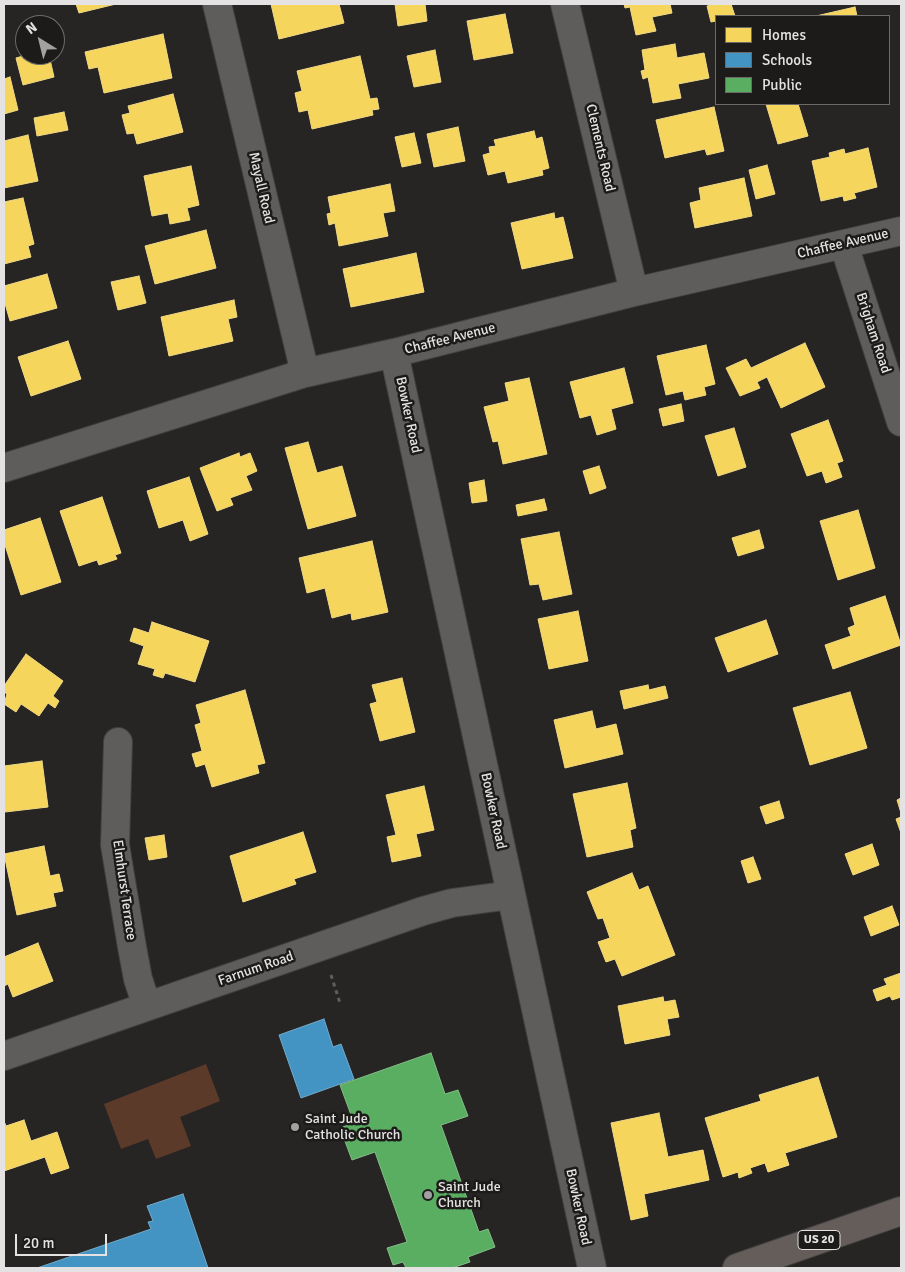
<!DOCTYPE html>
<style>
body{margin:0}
#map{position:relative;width:905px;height:1272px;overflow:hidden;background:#262524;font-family:Signika,sans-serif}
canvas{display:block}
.frame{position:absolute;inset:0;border:5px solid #e4e2e2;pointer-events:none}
.legend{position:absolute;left:715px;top:15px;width:175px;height:90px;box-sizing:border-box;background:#1d1b19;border:1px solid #6d6b69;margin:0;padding:6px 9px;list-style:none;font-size:15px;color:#e4e2e2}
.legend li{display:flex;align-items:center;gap:10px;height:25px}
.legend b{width:25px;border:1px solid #6d6b69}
.north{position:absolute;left:15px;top:15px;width:50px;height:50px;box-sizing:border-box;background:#1d1b19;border:1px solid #6d6b69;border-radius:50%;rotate:324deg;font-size:14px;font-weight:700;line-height:20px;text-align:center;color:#e4e2e2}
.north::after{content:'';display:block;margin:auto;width:18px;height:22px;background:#a2a0a0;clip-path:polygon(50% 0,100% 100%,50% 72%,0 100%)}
.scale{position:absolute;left:15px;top:1234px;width:92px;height:22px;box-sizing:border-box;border:2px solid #e4e2e2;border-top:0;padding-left:6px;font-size:15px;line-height:18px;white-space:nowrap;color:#e4e2e2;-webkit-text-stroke:4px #1d1b19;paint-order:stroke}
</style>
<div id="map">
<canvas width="905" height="1272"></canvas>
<div class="frame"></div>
<ul class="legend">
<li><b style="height:14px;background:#f6d55c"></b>Homes</li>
<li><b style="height:14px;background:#4393c3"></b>Schools</li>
<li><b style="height:14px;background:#5aae61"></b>Public</li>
</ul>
<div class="north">N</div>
<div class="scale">20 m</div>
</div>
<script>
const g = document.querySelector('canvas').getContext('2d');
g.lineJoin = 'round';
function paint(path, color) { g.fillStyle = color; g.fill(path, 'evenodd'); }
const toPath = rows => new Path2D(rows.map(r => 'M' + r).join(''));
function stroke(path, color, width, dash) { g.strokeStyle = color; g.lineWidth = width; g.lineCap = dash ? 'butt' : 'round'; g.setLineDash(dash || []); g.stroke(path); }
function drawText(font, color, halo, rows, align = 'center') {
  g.font = font + ' Signika,sans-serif'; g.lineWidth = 5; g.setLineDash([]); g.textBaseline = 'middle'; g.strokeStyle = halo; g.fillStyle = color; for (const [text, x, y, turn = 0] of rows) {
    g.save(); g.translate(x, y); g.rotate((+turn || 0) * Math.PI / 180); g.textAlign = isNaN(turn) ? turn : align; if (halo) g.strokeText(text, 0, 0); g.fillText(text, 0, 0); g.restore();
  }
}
paint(toPath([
 [206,1064,220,1101,180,1117,191,1146,156,1159,148,1139,121,1149,104,1104]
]), '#5c3a2a');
const homes = toPath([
 [76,4,116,4,79,13,76,4],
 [271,4,339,4,344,23,279,39,271,4],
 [395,4,425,4,427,21,398,26,395,4],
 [624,4,670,4,672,13,652,17,656,31,636,35,630,7,625,8,624,4],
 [716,4,731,4,735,16,716,16,716,21,711,22,707,6,716,4],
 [855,7,857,16,816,16,855,7],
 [505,14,513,53,474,60,467,21,505,14],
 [163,34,172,78,104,93,98,67,89,69,85,52,163,34],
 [675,44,677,58,704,53,709,78,678,84,681,98,653,103,648,77,643,79,641,71,645,70,642,50,675,44],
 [435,50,441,82,414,87,407,56,435,50],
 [27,55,49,55,54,77,23,85,16,58,27,55],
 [360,56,370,99,377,98,379,109,372,110,373,115,312,129,308,110,299,112,295,93,302,91,297,71,360,56],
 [10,77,18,110,4,114,4,79,10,77],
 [173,94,183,132,137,144,134,133,127,134,122,115,130,113,128,106,173,94],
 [766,104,798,104,808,136,778,144,766,104],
 [714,107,724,151,707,155,705,149,665,158,656,120,714,107],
 [64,112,68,130,37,136,34,118,64,112],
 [458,127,465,161,434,167,427,134,458,127],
 [534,131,536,139,542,137,549,168,542,170,543,175,508,183,505,171,488,175,483,155,490,153,489,147,496,146,494,140,534,131],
 [414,133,421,163,402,167,395,137,414,133],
 [28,135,38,181,4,188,4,141,28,135],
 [868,148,877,187,854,193,856,198,844,201,843,196,821,201,812,161,830,157,829,153,844,149,845,154,868,148],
 [767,165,775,194,756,199,749,170,767,165],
 [191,166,199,205,187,208,190,220,170,224,168,213,152,216,144,176,191,166],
 [744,178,752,216,695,228,690,203,701,200,699,188,744,178],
 [390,184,395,211,383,213,388,236,339,246,335,223,329,225,327,214,331,213,328,197,390,184],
 [23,198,34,244,28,246,31,257,4,264,4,202,23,198],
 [554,213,555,219,563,217,573,258,522,269,511,223,554,213],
 [206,230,216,268,155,284,145,246,206,230],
 [416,253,424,292,351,307,343,269,416,253],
 [47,274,57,308,10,321,4,300,4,286,47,274],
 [139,276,146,303,118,310,111,282,139,276],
 [234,300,237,317,228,319,233,341,169,356,161,317,234,300],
 [68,341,81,379,31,396,18,357,68,341],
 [805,343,825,387,781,408,767,377,757,382,760,388,740,396,726,368,746,359,751,368,805,343],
 [706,345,715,384,704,387,706,395,685,400,683,391,666,395,657,356,706,345],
 [624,368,633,403,611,409,616,429,597,435,591,415,580,418,570,382,624,368],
 [529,378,547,454,503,464,498,441,493,442,484,407,509,401,505,383,529,378],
 [681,404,684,421,663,426,659,409,681,404],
 [828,420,843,461,837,463,842,477,826,483,822,471,807,476,791,434,828,420],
 [734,428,746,467,718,476,705,436,734,428],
 [308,442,317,473,342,466,356,516,308,529,285,448,308,442],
 [239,453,240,457,250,453,257,471,246,476,252,490,230,498,233,505,217,511,200,468,239,453],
 [599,466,606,488,590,494,583,471,599,466],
 [189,477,208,534,190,541,183,520,159,528,147,491,189,477],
 [484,480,487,501,472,503,469,483,484,480],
 [102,497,121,553,115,555,117,559,99,565,97,560,79,566,60,511,102,497],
 [544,499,547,510,518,516,516,505,544,499],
 [858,510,875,568,838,580,820,521,858,510],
 [40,518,61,582,21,595,4,542,4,530,40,518],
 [759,530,764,548,738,556,732,538,759,530],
 [559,532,572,594,543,600,539,584,530,585,521,539,559,532],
 [372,541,388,612,352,620,351,613,332,618,325,588,307,593,299,558,372,541],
 [885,596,901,645,833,669,825,645,851,636,848,628,855,625,850,608,885,596],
 [578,611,588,661,549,669,538,619,578,611],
 [766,620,778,654,728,672,715,638,766,620],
 [152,622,209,641,195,682,165,673,163,678,153,675,155,669,138,664,144,646,130,641,134,628,149,633,152,622],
 [26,654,63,681,53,696,59,701,55,708,48,703,39,716,21,704,16,712,4,704,7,694,4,692,4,686,26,654],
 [402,678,415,732,380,741,370,704,377,702,372,685,402,678],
 [648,685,649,690,665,686,668,698,624,709,620,691,648,685],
 [245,690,265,763,257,765,259,773,212,787,205,764,196,767,192,754,202,751,195,725,201,723,196,705,245,690],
 [850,692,867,748,810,765,793,708,850,692],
 [592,711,596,729,616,724,623,754,565,768,554,720,592,711],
 [42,761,48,807,5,812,4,766,42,761],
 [627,783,636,828,630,830,633,847,587,857,573,794,627,783],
 [424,786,434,830,416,834,421,856,392,862,387,837,396,835,386,795,424,786],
 [901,798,901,813,897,800,901,798],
 [779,801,784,818,766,824,760,807,779,801],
 [901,817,901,833,896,819,901,817],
 [303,832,316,872,294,879,296,884,243,902,230,856,303,832],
 [164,835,167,857,149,860,145,838,164,835],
 [872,844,879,865,853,875,845,854,872,844],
 [44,846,50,876,59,874,63,891,53,893,56,906,17,915,4,854,44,846],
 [753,857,761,879,748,883,741,861,753,857],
 [632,873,639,890,648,886,675,955,622,976,615,959,606,962,598,942,610,938,603,918,598,919,587,892,632,873],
 [892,906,899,925,871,936,864,917,892,906],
 [38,943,53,981,13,997,8,984,4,986,4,957,38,943],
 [901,973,901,997,892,1000,890,996,877,1001,873,990,887,985,884,979,901,973],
 [663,997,664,1002,675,1000,679,1017,667,1019,670,1035,625,1044,618,1006,663,997],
 [818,1077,837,1137,785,1153,789,1165,768,1172,765,1163,750,1168,752,1173,739,1178,738,1172,723,1177,705,1118,761,1101,759,1095,818,1077],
 [659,1113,668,1157,703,1150,709,1180,644,1194,648,1216,631,1220,611,1123,659,1113],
 [24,1120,31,1141,57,1132,69,1168,51,1174,45,1157,4,1171,4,1121,6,1126,24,1120]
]);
paint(homes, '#f6d55c');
stroke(homes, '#f1d984', 1);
const schools = toPath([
 [324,1019,333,1047,341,1044,354,1079,301,1098,279,1035,324,1019],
 [183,1194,208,1268,37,1268,151,1229,148,1222,153,1221,147,1206,183,1194]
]);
paint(schools, '#4393c3');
stroke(schools, '#73abcc', 1);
const public = toPath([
 [431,1053,445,1094,458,1090,468,1116,441,1125,479,1232,488,1229,495,1247,468,1257,470,1262,452,1268,406,1268,403,1262,393,1265,387,1248,407,1242,375,1152,352,1160,340,1128,354,1123,340,1085,431,1053]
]);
paint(public, '#5aae61');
stroke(public, '#83be88', 1);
const minor = toPath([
 [217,4,305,373],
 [565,4,634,292],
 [844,245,901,422],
 [394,353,592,1268],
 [4,468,305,373,394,353,634,292,901,231],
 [118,742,115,845,132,947,138,979,147,1006],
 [4,1056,423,911,452,903,511,895]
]);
const primary = toPath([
 [737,1268,901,1211]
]);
stroke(minor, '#424040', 30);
stroke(primary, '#424040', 30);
stroke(toPath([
 [331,975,340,1003]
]), '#5f5e5e', 3, [4, 4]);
stroke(minor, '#5e5d5c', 28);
stroke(primary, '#645d5a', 28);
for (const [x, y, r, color] of [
 [295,1127,5,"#a2a0a0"],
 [428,1195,5,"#a2a0a0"]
]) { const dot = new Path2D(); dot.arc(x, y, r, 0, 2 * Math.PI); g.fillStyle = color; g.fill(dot); stroke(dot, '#1d1b19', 2); }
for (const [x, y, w] of [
 [819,1240,42]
]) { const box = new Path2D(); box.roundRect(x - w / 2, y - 9.5, w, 19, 4); g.fillStyle = '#1d1b19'; g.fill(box); stroke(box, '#e4e2e2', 1); }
drawText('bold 12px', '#e4e2e2', null, [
 ["US 20",819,1240]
]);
drawText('14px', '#e4e2e2', '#1d1b19', [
 ["Clements Road",600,148,77],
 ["Mayall Road",261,188,77],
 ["Chaffee Avenue",843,244,-13],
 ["Brigham Road",873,333,72],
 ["Chaffee Avenue",450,339,-14],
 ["Bowker Road",408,415,78],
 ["Bowker Road",493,811,78],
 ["Elmhurst Terrace",124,890,82],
 ["Farnum Road",256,969,-19],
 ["Bowker Road",578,1207,78]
]);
drawText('14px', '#e4e2e2', '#1d1b19', [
 ["Saint Jude",305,1119],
 ["Catholic Church",305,1135],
 ["Saint Jude",438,1187],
 ["Church",438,1203]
], 'left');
</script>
